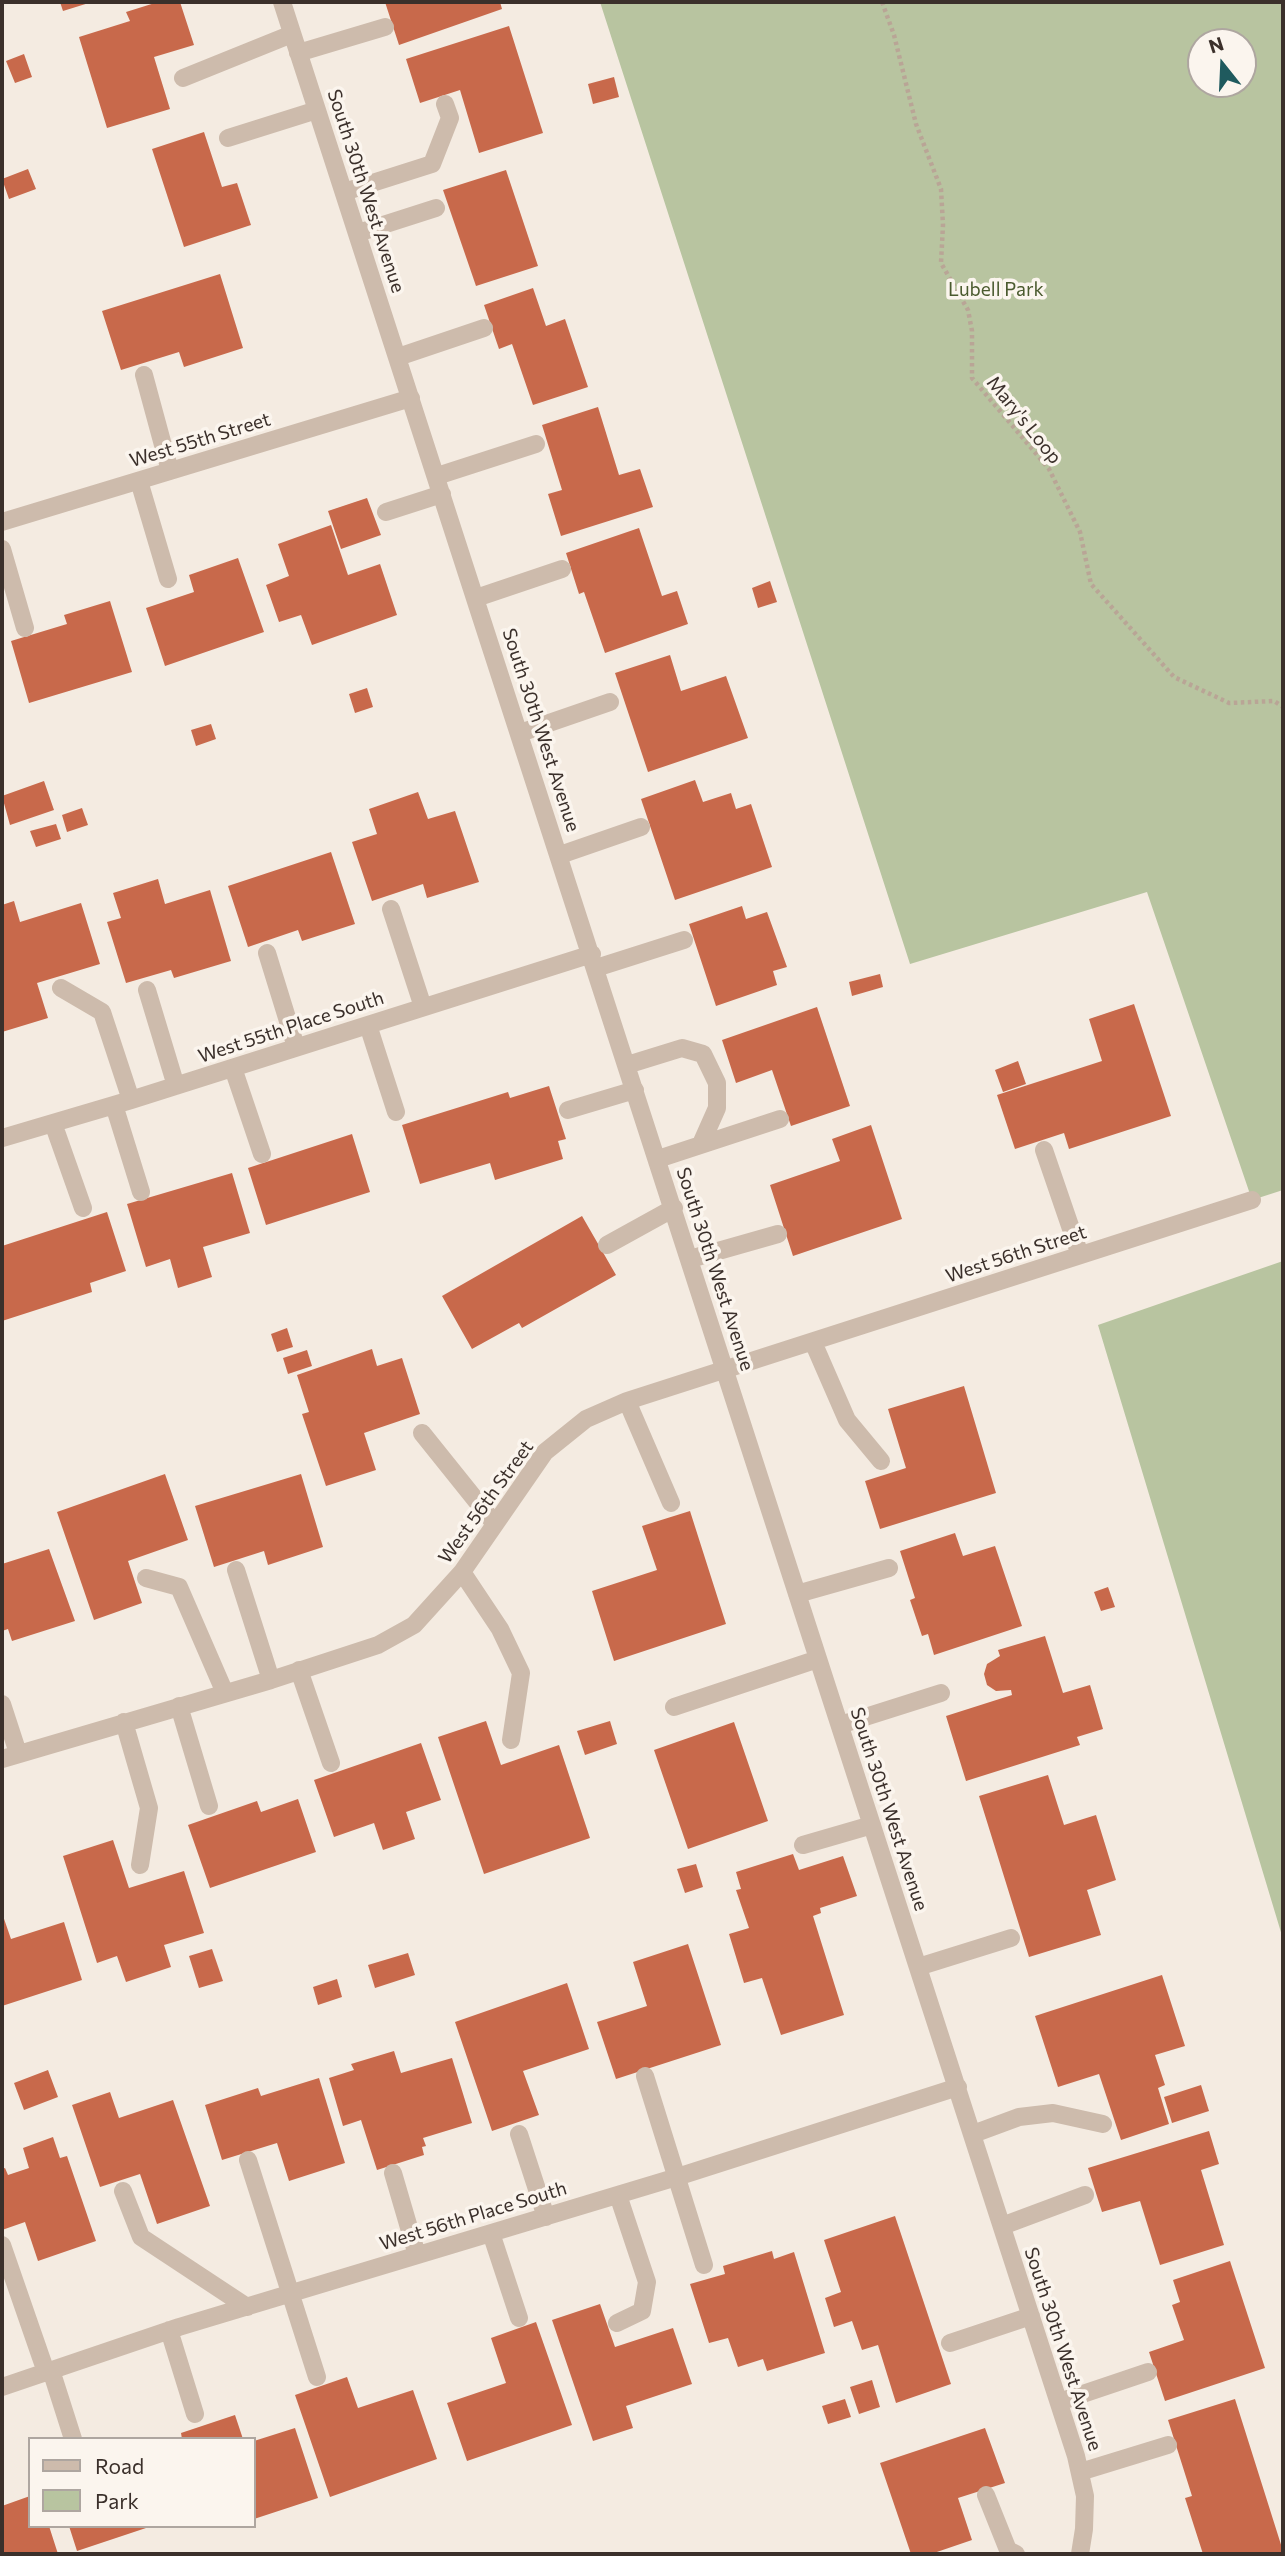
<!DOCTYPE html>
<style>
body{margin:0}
#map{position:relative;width:1285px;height:2556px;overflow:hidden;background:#f4ebe1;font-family:Commissioner,sans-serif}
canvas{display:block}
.frame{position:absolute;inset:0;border:4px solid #3b302b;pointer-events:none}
.legend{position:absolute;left:28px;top:2437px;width:228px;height:91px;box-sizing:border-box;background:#fbf5ee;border:2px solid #aea6a0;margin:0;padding:9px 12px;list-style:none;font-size:21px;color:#3b302b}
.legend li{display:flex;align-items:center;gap:14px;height:35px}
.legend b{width:35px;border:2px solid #aea6a0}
.north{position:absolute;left:1187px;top:28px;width:70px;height:70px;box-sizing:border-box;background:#fbf5ee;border:2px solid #aea6a0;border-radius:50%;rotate:342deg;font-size:19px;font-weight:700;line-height:28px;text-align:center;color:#3b302b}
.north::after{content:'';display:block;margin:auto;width:24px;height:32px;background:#1f5a5e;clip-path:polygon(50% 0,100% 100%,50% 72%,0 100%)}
</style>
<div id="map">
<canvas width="1285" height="2556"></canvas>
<div class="frame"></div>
<ul class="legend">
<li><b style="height:9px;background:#cdbbac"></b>Road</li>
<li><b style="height:19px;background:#b8c4a0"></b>Park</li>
</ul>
<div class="north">N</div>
</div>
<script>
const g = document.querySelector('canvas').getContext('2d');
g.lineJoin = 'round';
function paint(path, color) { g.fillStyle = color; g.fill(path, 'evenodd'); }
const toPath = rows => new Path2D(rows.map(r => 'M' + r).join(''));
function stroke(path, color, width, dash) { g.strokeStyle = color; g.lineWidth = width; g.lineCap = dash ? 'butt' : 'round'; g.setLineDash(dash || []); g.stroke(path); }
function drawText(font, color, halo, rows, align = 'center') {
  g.font = font + ' Commissioner,sans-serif'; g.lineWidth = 7; g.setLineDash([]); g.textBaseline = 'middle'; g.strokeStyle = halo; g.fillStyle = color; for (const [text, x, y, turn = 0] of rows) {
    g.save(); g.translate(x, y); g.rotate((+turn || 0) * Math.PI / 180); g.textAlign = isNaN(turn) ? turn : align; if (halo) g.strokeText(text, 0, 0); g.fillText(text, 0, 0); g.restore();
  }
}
paint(toPath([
 [600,2,1283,2,1283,1190,1252,1200,1147,892,910,964],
 [1201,42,1243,42,1243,84,1201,84],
 [1283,1261,1283,1939,1098,1325]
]), '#b8c4a0');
paint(toPath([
 [60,2,92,2,63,11],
 [158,2,180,2,194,45,154,57,170,109,107,128,79,37,130,21,126,12],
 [385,2,500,2,502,9,399,45],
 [509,26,543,133,479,153,460,90,420,103,406,59],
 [24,54,32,77,15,83,6,61],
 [614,77,619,97,593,104,588,84],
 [204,132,222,187,237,183,251,225,184,247,152,149],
 [28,169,36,189,9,199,2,179],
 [506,170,538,266,476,286,443,190],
 [220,274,243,348,184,367,179,352,121,370,102,311],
 [533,288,546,326,565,319,588,387,533,405,512,344,499,349,484,305],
 [598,407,619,475,640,469,653,507,561,536,548,494,562,490,542,425],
 [367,498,381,535,341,549,328,511],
 [331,525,348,575,380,564,397,615,312,645,301,615,279,622,266,585,289,576,278,544],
 [639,528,662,596,677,591,688,624,605,653,584,592,579,594,566,553],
 [238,558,264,632,165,666,146,608,194,592,189,575],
 [770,581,777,602,758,608,752,588],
 [110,601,132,672,29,703,11,641,67,624,64,615],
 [670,655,681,691,726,676,748,738,648,772,615,673],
 [367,688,373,707,355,713,349,694],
 [211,724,216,739,196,746,191,730],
 [695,780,703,802,731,793,736,809,751,804,772,867,675,900,641,799],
 [44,781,54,810,10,825,2,796],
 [418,792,428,819,455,811,479,882,427,898,423,884,372,901,352,842,377,834,369,809],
 [82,808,88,825,67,832,62,815],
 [56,824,61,839,36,847,30,831],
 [331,852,355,924,302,941,298,930,248,947,228,886],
 [158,879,165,904,210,890,231,961,174,978,171,970,126,983,107,922,121,918,113,893],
 [14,901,20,922,81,903,100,964,37,983,48,1018,2,1032,2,905],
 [742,906,746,919,767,912,787,967,773,971,777,985,716,1006,689,924],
 [880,974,883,987,852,996,849,982],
 [1134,1004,1171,1116,1069,1149,1064,1133,1015,1149,997,1095,1102,1061,1089,1019],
 [817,1007,850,1106,791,1126,772,1070,736,1083,722,1040],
 [1018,1061,1026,1084,1003,1092,995,1070],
 [549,1086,566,1139,558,1141,563,1159,495,1180,490,1163,420,1184,402,1125,508,1092,510,1098],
 [871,1125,902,1219,793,1256,770,1185,840,1161,832,1139],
 [352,1134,370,1192,266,1225,248,1168],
 [232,1173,250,1233,203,1247,212,1277,178,1288,170,1259,146,1267,127,1204],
 [107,1212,126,1271,90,1283,92,1292,2,1321,2,1246],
 [582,1216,616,1275,522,1328,519,1323,472,1349,442,1296],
 [287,1328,293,1347,277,1352,271,1334],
 [372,1349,377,1366,402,1358,420,1414,364,1433,376,1470,326,1486,302,1414,309,1412,297,1375],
 [307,1350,312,1366,288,1374,283,1358],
 [964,1386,996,1493,880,1529,865,1481,906,1468,888,1409],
 [165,1474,188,1540,128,1561,142,1603,94,1620,57,1512],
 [301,1474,323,1547,268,1565,264,1551,214,1567,195,1506],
 [690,1511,726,1624,614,1661,592,1591,657,1570,642,1526],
 [955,1533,963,1556,995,1546,1022,1626,934,1655,928,1634,922,1636,910,1600,915,1598,900,1551],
 [49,1549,75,1621,12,1641,8,1629,2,1631,2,1564],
 [1108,1587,1115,1607,1101,1611,1094,1592],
 [1045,1636,1063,1693,1090,1685,1103,1729,1077,1737,1080,1745,966,1781,946,1716,1012,1695,1011,1690,996,1691,987,1685,984,1674,987,1664,1000,1656,998,1650],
 [486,1721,501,1765,559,1745,590,1838,484,1874,438,1737],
 [610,1721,617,1744,585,1755,577,1731],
 [734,1722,768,1821,688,1849,654,1750],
 [421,1743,441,1800,406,1812,415,1839,383,1850,374,1823,334,1837,314,1780],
 [1048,1775,1064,1825,1096,1815,1116,1880,1087,1890,1101,1935,1029,1957,979,1796],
 [298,1799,316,1852,210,1888,188,1825,257,1801,261,1812],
 [113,1840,129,1888,184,1871,204,1933,164,1945,171,1967,126,1982,117,1956,97,1963,63,1856],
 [793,1854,799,1870,843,1856,857,1896,820,1908,821,1913,813,1916,844,2015,781,2035,762,1978,744,1983,729,1934,749,1928,736,1890,741,1889,736,1872],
 [696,1864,703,1887,685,1893,677,1869],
 [2,1913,11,1939,64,1922,82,1980,2,2006],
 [688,1944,721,2045,616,2079,597,2022,647,2006,633,1962],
 [212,1949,223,1981,199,1988,189,1956],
 [408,1953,415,1975,375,1988,368,1965],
 [1162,1975,1185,2046,1155,2055,1165,2085,1158,2088,1169,2124,1121,2140,1099,2074,1058,2087,1035,2016],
 [337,1979,342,1997,318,2005,313,1987],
 [567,1983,589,2049,523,2071,539,2115,492,2131,455,2022],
 [394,2051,401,2073,452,2058,472,2123,423,2138,426,2146,422,2147,424,2155,377,2170,361,2120,343,2126,329,2078,354,2070,351,2064],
 [48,2070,58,2097,24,2110,14,2083],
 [319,2078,345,2163,289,2181,277,2143,222,2160,205,2105,258,2088,261,2096],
 [1201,2085,1209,2111,1172,2123,1164,2097],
 [110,2092,119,2118,173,2100,210,2206,157,2224,140,2174,100,2187,72,2105],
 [1209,2131,1219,2164,1201,2170,1224,2245,1160,2265,1140,2201,1102,2212,1088,2168],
 [53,2137,60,2158,67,2156,96,2241,38,2261,25,2222,2,2230,2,2169,5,2168,8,2175,29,2168,23,2148],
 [895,2216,951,2384,896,2403,878,2345,862,2350,852,2321,834,2327,825,2298,841,2292,824,2240],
 [772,2251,774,2259,794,2252,825,2353,767,2371,763,2359,738,2367,728,2338,709,2343,690,2284,725,2274,723,2266],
 [1230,2261,1265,2368,1165,2401,1149,2352,1184,2340,1172,2305,1180,2302,1173,2280],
 [600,2304,615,2347,673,2328,692,2384,626,2406,633,2428,593,2441,552,2320],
 [536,2322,572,2425,467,2461,447,2403,506,2383,491,2338],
 [347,2377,358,2408,413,2390,437,2459,330,2497,295,2395],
 [872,2380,880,2407,859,2414,850,2387],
 [845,2399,851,2417,828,2424,822,2406],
 [1235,2399,1283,2551,1283,2554,1203,2554,1185,2498,1192,2496,1168,2420],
 [235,2415,243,2439,182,2439,181,2433],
 [295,2428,318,2498,254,2519,254,2441],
 [985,2428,1005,2483,958,2498,972,2540,931,2554,911,2554,880,2463],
 [30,2496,30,2526,49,2526,58,2554,2,2554,2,2506],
 [69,2526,149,2526,149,2527,77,2551]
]), '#c8694b');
stroke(toPath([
 [882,2,894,35,916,124,941,189,943,225,941,263,968,310,972,331,972,378,1049,469,1080,532,1091,584,1174,677,1229,703,1274,701,1283,707]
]), '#b9a596', 4.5, [3.5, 3.5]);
stroke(toPath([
 [282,2,1076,2456,1085,2496,1084,2529,1080,2554],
 [298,53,385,27],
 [183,78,292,34],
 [228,138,317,110],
 [344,192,432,164,450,118,445,104],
 [358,233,436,208],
 [398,357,484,328],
 [144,375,170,471],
 [437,476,536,444],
 [139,481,168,579],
 [386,512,442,494],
 [2,522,411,398],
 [2,549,25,628],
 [476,598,562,569],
 [520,733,610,702],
 [560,855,641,827],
 [391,909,423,1007],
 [267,953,296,1047],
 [596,968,684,940],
 [61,988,102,1012,131,1100],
 [147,990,176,1086],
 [368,1025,396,1112],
 [627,1065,682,1048,703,1054,717,1083,717,1108,701,1144],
 [233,1068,262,1154],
 [114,1105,141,1192],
 [568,1110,635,1090],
 [53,1123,83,1208],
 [2,1138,131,1100,592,954],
 [1044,1150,1080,1255],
 [658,1159,780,1119],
 [607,1245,674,1208],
 [690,1259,778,1234],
 [813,1342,847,1420,881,1461],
 [627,1401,671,1503],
 [422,1433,495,1524],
 [236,1570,271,1680],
 [462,1572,500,1629,521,1673,511,1740],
 [146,1578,179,1587,225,1693],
 [797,1594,889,1568],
 [299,1670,331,1763],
 [2,1704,18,1753],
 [179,1706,209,1806],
 [674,1707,818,1659],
 [124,1722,149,1808,140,1865],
 [840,1725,941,1693],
 [2,1759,271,1680,378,1645,414,1625,462,1572,545,1452,586,1419,627,1401,1252,1200],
 [803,1845,872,1825],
 [918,1967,1011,1938],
 [645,2076,704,2265],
 [519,2134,546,2217],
 [973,2134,1019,2117,1053,2113,1103,2124],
 [248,2160,317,2377],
 [393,2173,417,2255],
 [123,2191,141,2237,247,2307],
 [1002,2226,1085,2195],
 [491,2233,519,2318],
 [2,2245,46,2372],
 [617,2323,642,2311,647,2282,618,2195],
 [169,2330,195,2414],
 [950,2343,1031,2316],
 [51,2370,73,2439],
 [2,2387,179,2327,677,2177,958,2087],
 [1059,2402,1148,2372],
 [1080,2472,1168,2445],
 [986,2495,1008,2550,1016,2554]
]), '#cdbbac', 18);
drawText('19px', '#3b302b', '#fbf5ee', [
 ["South 30th West Avenue",366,191,72],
 ["Mary's Loop",1024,420,51],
 ["West 55th Street",200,440,-17],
 ["South 30th West Avenue",541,730,72],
 ["West 55th Place South",291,1027,-18],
 ["West 56th Street",1016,1254,-18],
 ["South 30th West Avenue",715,1269,72],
 ["West 56th Street",486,1502,-54],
 ["South 30th West Avenue",889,1809,72],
 ["West 56th Place South",473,2216,-17],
 ["South 30th West Avenue",1063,2349,72]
]);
drawText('19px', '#4a5a2e', '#fbf5ee', [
 ["Lubell Park",996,290]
]);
</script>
